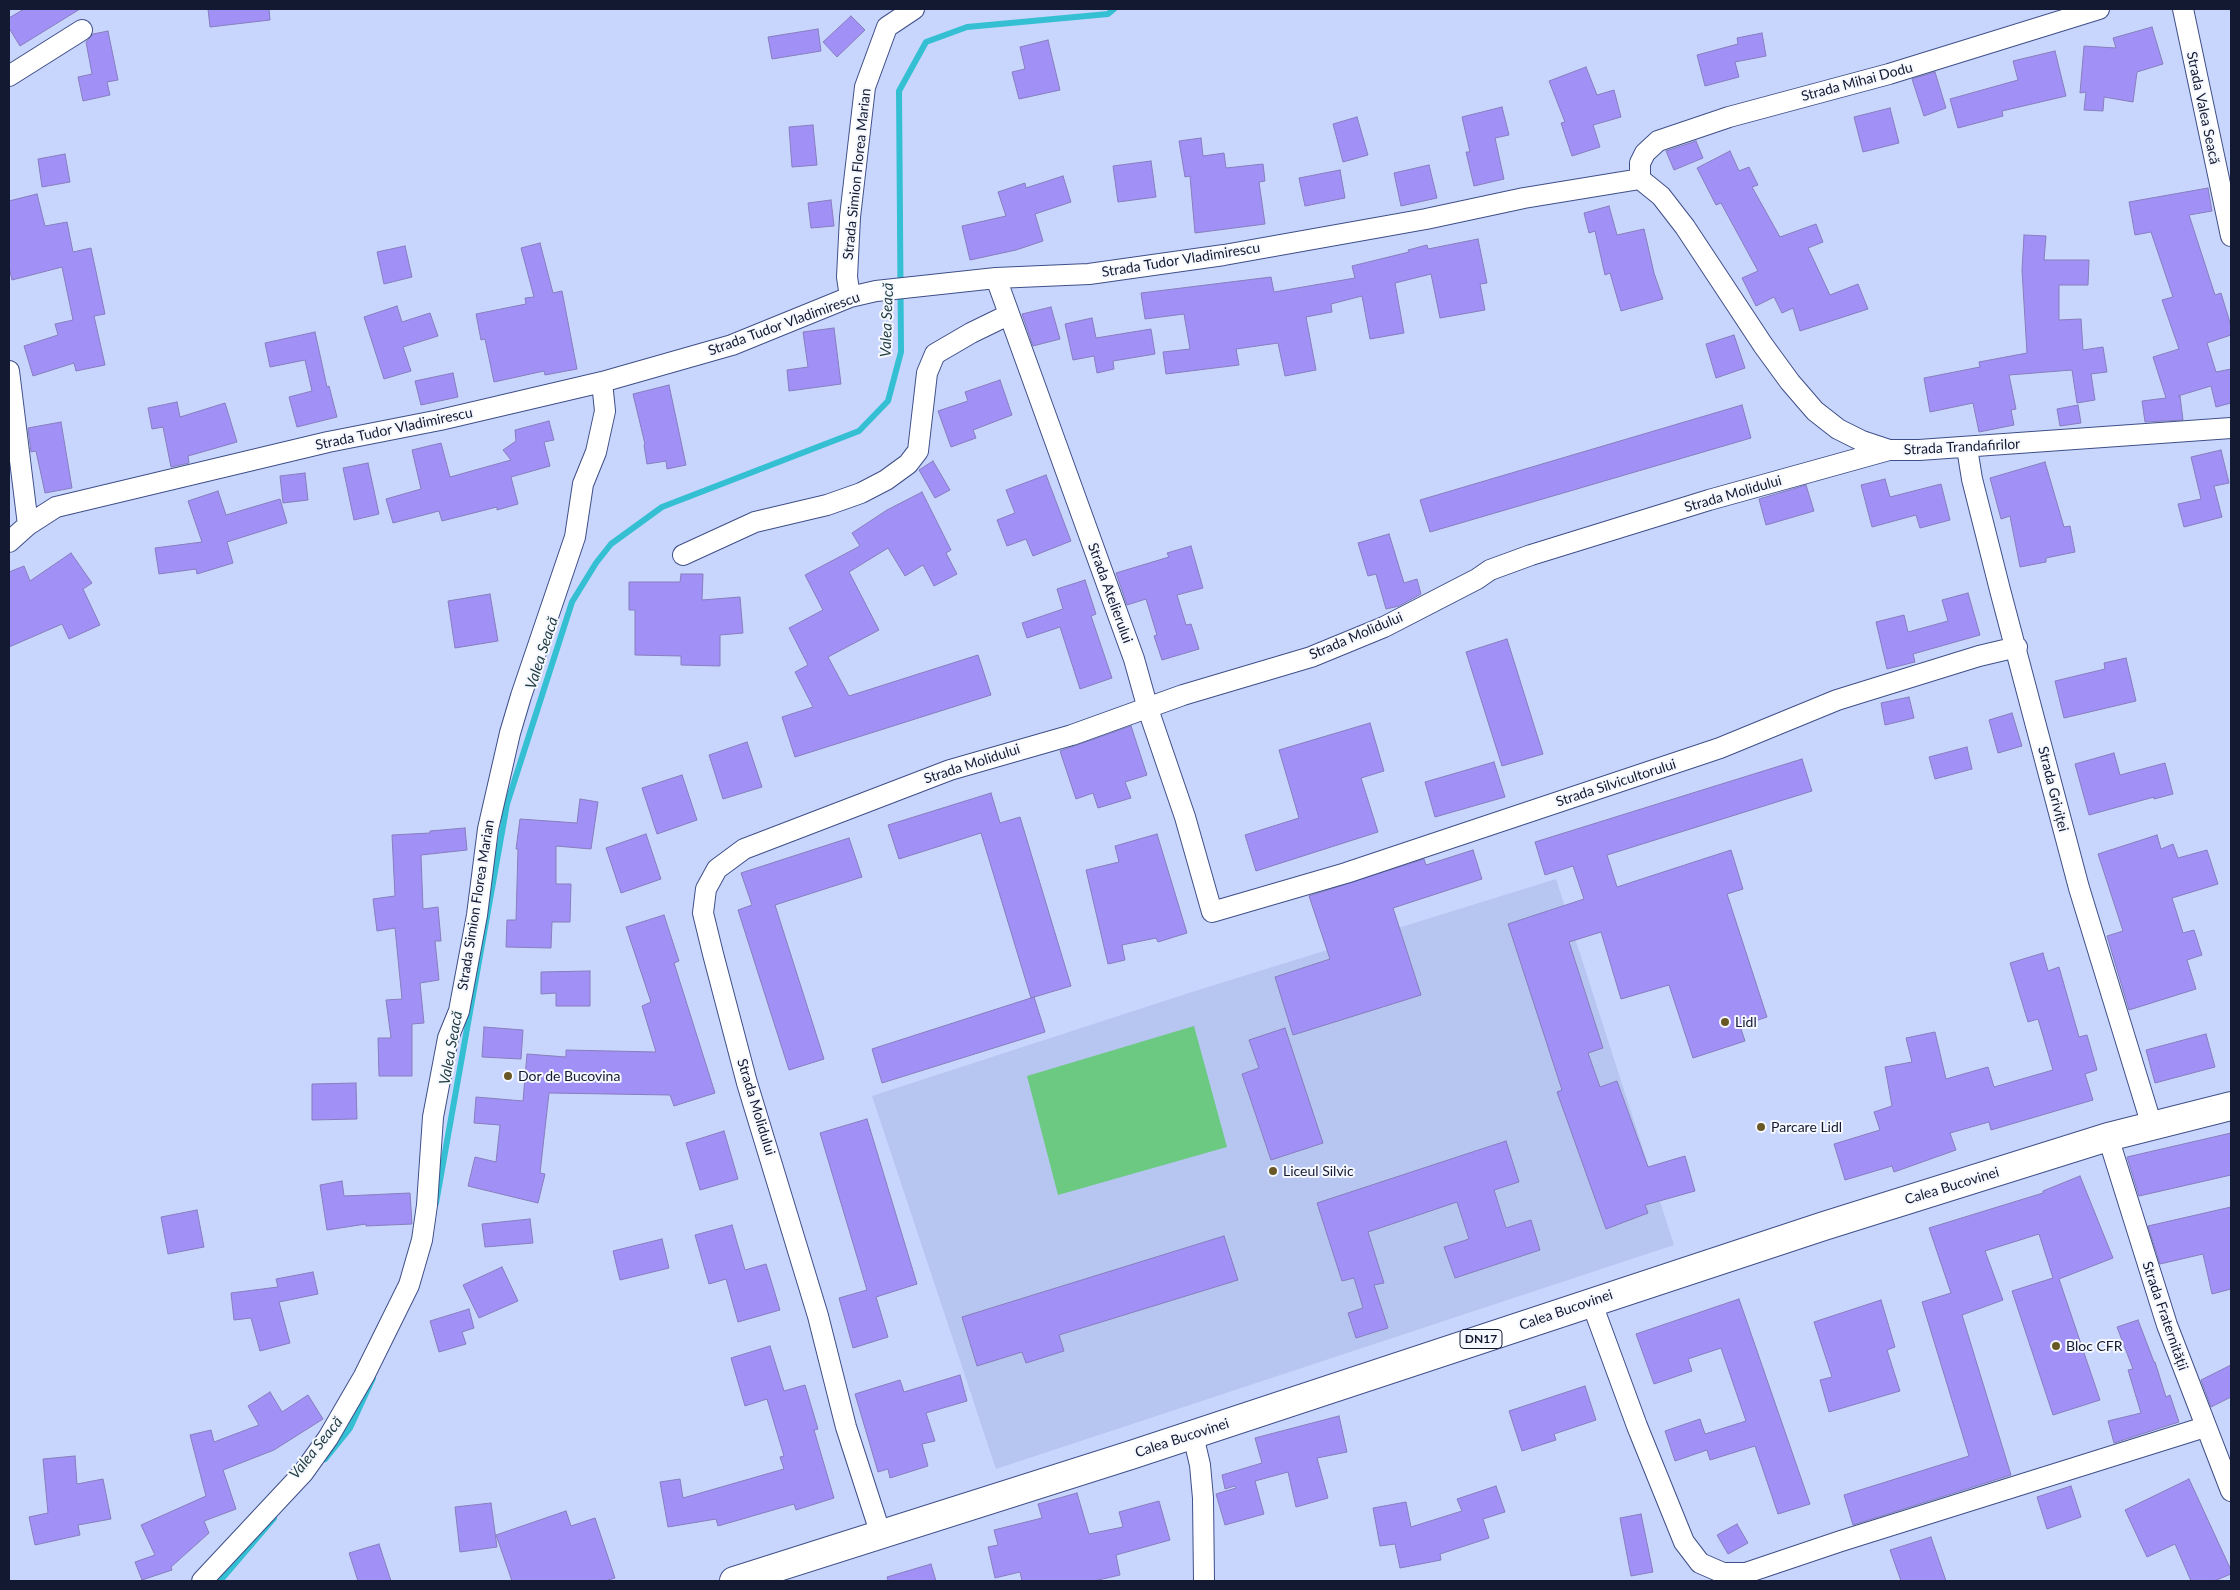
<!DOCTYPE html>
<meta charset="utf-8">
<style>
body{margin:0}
#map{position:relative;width:2240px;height:1590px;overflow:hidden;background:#c8d6fe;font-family:Lato,sans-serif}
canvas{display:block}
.frame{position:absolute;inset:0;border:10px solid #121931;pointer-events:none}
</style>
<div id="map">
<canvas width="2240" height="1590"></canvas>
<div class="frame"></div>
</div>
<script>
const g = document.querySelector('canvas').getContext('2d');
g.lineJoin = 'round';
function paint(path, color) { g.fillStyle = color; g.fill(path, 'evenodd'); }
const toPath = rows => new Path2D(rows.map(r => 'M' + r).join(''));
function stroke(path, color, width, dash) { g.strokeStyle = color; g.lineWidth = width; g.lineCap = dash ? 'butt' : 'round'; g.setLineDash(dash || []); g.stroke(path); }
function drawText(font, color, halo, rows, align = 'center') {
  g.font = font + ' Lato,sans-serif'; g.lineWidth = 4; g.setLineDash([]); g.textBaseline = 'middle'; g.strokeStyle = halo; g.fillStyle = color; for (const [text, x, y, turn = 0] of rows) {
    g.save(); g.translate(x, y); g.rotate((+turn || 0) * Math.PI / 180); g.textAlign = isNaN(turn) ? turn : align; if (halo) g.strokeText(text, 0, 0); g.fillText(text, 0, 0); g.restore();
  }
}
paint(toPath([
 [1556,879,1674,1245,996,1469,872,1096,1195,991]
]), '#b7c6f0');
paint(toPath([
 [1194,1026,1227,1147,1058,1195,1027,1076]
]), '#6bc982');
stroke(toPath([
 [436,1203,507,804,572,602,596,563,611,544,662,507,859,431,888,401,901,352,899,91,926,42,967,27,1108,14,1114,9],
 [325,1459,350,1428,373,1378],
 [220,1581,274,1518]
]), '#35bfd3', 6);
const building = toPath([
 [24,9,80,9,20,46,9,28,9,18,24,9],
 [208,9,269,9,270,20,210,27,208,9],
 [851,16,865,30,837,57,823,42,851,16],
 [2152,27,2163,64,2137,72,2133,102,2104,97,2103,111,2084,110,2086,92,2080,93,2084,46,2116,48,2113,38,2152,27],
 [818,29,821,51,772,59,768,37,818,29],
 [108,31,118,80,107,82,110,95,83,101,78,77,92,74,86,42,93,34,108,31],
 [1762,33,1766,56,1735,62,1739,77,1705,86,1697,55,1738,44,1737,38,1762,33],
 [1048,40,1060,90,1019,99,1012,72,1025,69,1020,47,1048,40],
 [2055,51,2066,96,2002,111,2003,116,1958,128,1950,99,2018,80,2013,61,2055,51],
 [1586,67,1597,95,1614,90,1621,117,1593,125,1600,147,1572,156,1561,123,1565,122,1549,81,1586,67],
 [1935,72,1946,108,1924,116,1912,79,1935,72],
 [1502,107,1509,135,1495,138,1504,179,1474,186,1466,152,1470,152,1462,117,1502,107],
 [1890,108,1899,143,1863,152,1854,117,1890,108],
 [1357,117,1368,155,1343,162,1333,124,1357,117],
 [813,125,817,165,792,167,789,127,813,125],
 [1201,138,1203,156,1224,153,1226,168,1263,164,1265,181,1259,182,1265,224,1195,233,1190,176,1185,177,1179,141,1201,138],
 [1696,141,1703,158,1674,170,1666,151,1696,141],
 [1730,151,1739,171,1749,167,1758,185,1752,187,1780,237,1816,224,1823,242,1808,248,1830,295,1858,284,1868,309,1800,331,1793,308,1782,313,1774,297,1756,306,1742,278,1758,271,1721,203,1716,205,1697,168,1730,151],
 [65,154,70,182,42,187,38,159,65,154],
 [1151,161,1156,197,1118,202,1113,166,1151,161],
 [1429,165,1437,198,1401,206,1394,173,1429,165],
 [1340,170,1345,198,1305,206,1299,178,1340,170],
 [1063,176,1071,202,1035,214,1043,241,1016,250,970,260,962,226,1006,216,998,192,1025,183,1026,188,1063,176],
 [2208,188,2212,211,2189,215,2215,295,2221,293,2231,326,2231,335,2207,343,2216,372,2231,369,2231,403,2216,407,2211,386,2178,396,2180,396,2183,420,2145,422,2142,401,2166,398,2153,357,2179,349,2162,300,2173,297,2151,232,2135,235,2129,202,2208,188],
 [37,194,45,226,67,222,73,252,91,248,105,314,94,316,105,365,76,371,74,363,33,376,24,346,58,335,55,324,73,320,62,267,12,280,9,267,9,201,37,194],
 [831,200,834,226,811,228,808,203,831,200],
 [1609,206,1617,235,1644,229,1654,273,1663,299,1621,311,1610,273,1605,275,1595,231,1589,233,1584,213,1609,206],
 [2024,235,2046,236,2044,260,2089,260,2088,285,2059,285,2059,320,2081,319,2083,350,2103,347,2107,372,2091,374,2095,400,2077,403,2072,370,2009,375,2016,409,2011,410,2014,425,1979,432,1973,403,1930,412,1924,378,1980,367,1979,362,2027,353,2022,270,2024,235],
 [1478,239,1487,283,1480,284,1485,310,1440,318,1431,274,1395,283,1404,333,1370,339,1362,296,1331,304,1332,312,1306,317,1316,370,1285,376,1278,343,1236,349,1239,365,1166,374,1163,352,1190,349,1184,314,1145,319,1141,293,1271,277,1274,292,1355,278,1352,266,1409,252,1408,250,1427,245,1428,249,1478,239],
 [540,243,553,293,562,291,577,369,545,375,544,371,494,382,485,339,481,340,476,314,526,304,525,298,534,297,521,248,540,243],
 [405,246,412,277,384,284,377,252,405,246],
 [397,306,402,322,430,313,438,336,403,347,411,371,384,379,364,317,397,306],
 [1051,307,1060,339,1033,346,1022,314,1051,307],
 [1092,318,1096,338,1151,329,1155,354,1113,361,1114,369,1097,373,1094,356,1073,360,1065,324,1092,318],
 [834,328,841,384,789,391,787,370,808,367,803,332,834,328],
 [315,332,327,387,329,386,337,417,297,427,289,397,312,391,305,360,270,367,265,343,315,332],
 [1734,335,1745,368,1716,378,1706,344,1734,335],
 [453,373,458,397,421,405,415,381,453,373],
 [1000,380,1012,415,973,430,976,438,951,447,938,411,968,401,965,392,1000,380],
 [669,385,686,465,667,469,666,461,647,464,644,445,645,444,633,394,669,385],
 [177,402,180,417,225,403,237,442,188,456,189,463,171,467,163,427,152,429,148,408,177,402],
 [1742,405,1751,438,1430,532,1420,500,1742,405],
 [2078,405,2081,423,2060,426,2057,409,2078,405],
 [549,421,554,440,544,442,550,466,511,477,518,504,497,510,497,507,442,521,439,511,393,523,386,499,421,489,412,450,441,443,450,477,511,460,503,450,516,441,515,430,549,421],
 [61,422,72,488,45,493,36,451,31,452,28,428,61,422],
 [2221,450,2229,483,2214,486,2222,517,2184,527,2178,504,2201,499,2191,457,2221,450],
 [933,461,950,490,935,498,919,470,933,461],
 [2045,462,2064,527,2070,526,2075,552,2046,558,2046,562,2020,567,2010,516,2001,519,1990,478,2045,462],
 [368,463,379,514,354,520,343,468,368,463],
 [305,473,308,500,283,503,280,476,305,473],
 [1046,475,1071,541,1033,556,1026,539,1007,546,997,520,1015,513,1006,490,1046,475],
 [1885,479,1890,497,1941,484,1950,520,1920,528,1916,515,1872,527,1861,485,1885,479],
 [1806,485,1814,511,1766,525,1759,499,1806,485],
 [218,491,226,515,280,499,287,523,227,542,233,563,197,574,196,569,159,574,155,548,202,542,188,501,218,491],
 [922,492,951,550,946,553,957,574,934,586,923,565,905,576,888,548,849,572,879,630,828,657,849,696,978,655,991,695,795,757,782,717,813,707,795,672,808,665,789,628,823,610,805,575,860,546,852,533,887,510,922,492],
 [1389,534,1404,583,1417,579,1421,594,1399,606,1386,609,1376,574,1368,576,1358,543,1389,534],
 [1191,546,1203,588,1177,595,1186,625,1191,624,1199,649,1162,660,1154,636,1157,635,1146,599,1127,605,1116,573,1169,557,1167,553,1191,546],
 [71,553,92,583,83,589,100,625,69,639,62,624,9,647,9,572,24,566,30,581,71,553],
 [681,574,703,574,702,600,740,597,743,633,720,635,720,666,681,665,681,656,635,655,635,610,629,610,629,582,680,582,681,574],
 [1085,580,1096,614,1091,616,1112,678,1080,689,1060,627,1027,638,1022,623,1063,609,1057,589,1085,580],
 [1968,593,1980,635,1913,654,1915,662,1887,669,1876,622,1904,615,1908,632,1948,621,1942,600,1968,593],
 [490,594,498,641,455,648,448,601,490,594],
 [1507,639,1543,754,1502,766,1466,652,1507,639],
 [2126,658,2136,701,2064,718,2055,681,2105,669,2104,663,2126,658],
 [1909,697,1914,718,1885,725,1881,703,1909,697],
 [2012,713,2022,746,1998,753,1989,720,2012,713],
 [1370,723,1384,771,1361,778,1378,832,1256,871,1245,835,1299,818,1279,750,1370,723],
 [1131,726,1147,775,1125,782,1131,798,1098,808,1093,793,1076,799,1060,751,1131,726],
 [747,742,762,787,723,799,709,755,747,742],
 [1967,747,1972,769,1935,779,1929,757,1967,747],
 [2114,753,2120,775,2165,763,2173,794,2154,799,2154,797,2089,815,2075,764,2114,753],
 [1802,759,1812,791,1607,855,1617,887,1731,850,1743,889,1727,894,1767,1017,1740,1026,1745,1041,1693,1058,1669,985,1621,999,1601,932,1569,942,1603,1048,1588,1053,1600,1087,1617,1081,1648,1167,1685,1156,1695,1191,1645,1205,1648,1213,1606,1229,1557,1092,1562,1090,1508,924,1584,899,1573,866,1545,875,1535,842,1802,759],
 [1494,762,1505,797,1435,817,1425,782,1494,762],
 [682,775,697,820,657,834,642,788,682,775],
 [991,793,1000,823,1020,817,1071,986,1031,998,981,833,899,859,888,825,991,793],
 [580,799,598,802,591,849,556,846,556,884,571,884,570,922,552,922,551,948,506,947,507,920,516,920,518,849,516,849,520,819,577,823,580,799],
 [465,828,467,850,421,855,423,909,438,907,441,941,435,941,439,980,420,983,424,1023,412,1024,412,1076,379,1076,378,1038,391,1038,386,1000,402,999,395,928,377,931,373,899,395,896,392,835,430,833,430,831,465,828],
 [646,834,661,879,621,893,606,848,646,834],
 [1157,834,1187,933,1158,942,1156,938,1122,945,1125,960,1108,964,1086,870,1119,862,1115,846,1157,834],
 [2157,835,2161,849,2173,844,2178,858,2207,850,2218,884,2172,898,2183,933,2194,930,2202,955,2187,960,2196,989,2129,1010,2107,936,2123,931,2098,854,2157,835],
 [849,838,862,877,775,905,824,1059,789,1070,738,910,752,905,741,873,849,838],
 [1473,850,1482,879,1393,908,1421,995,1293,1035,1275,977,1330,959,1309,896,1424,859,1426,865,1473,850],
 [664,915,679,961,674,963,715,1093,674,1106,670,1095,549,1093,540,1173,545,1174,538,1203,468,1186,475,1157,496,1162,500,1125,474,1123,476,1097,523,1101,527,1054,566,1057,566,1050,656,1052,642,1006,651,1002,626,927,664,915],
 [2043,953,2048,971,2059,967,2079,1037,2087,1035,2097,1070,2085,1074,2093,1100,1991,1130,1989,1122,1950,1133,1956,1150,1894,1172,1892,1166,1845,1180,1834,1144,1880,1130,1874,1112,1892,1106,1885,1067,1912,1062,1906,1038,1935,1032,1946,1079,1988,1067,1994,1087,2053,1070,2038,1019,2028,1022,2010,963,2043,953],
 [590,971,590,1006,556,1006,556,993,541,994,541,972,590,971],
 [1034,997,1045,1032,882,1083,872,1049,1034,997],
 [484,1027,523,1030,521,1059,482,1057,484,1027],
 [1285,1028,1323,1143,1271,1160,1242,1074,1259,1068,1249,1040,1285,1028],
 [2206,1034,2215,1067,2155,1083,2146,1050,2206,1034],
 [356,1083,357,1119,312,1120,312,1084,356,1083],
 [867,1119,917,1284,876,1297,888,1337,853,1348,839,1298,867,1290,820,1133,867,1119],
 [724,1131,738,1179,700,1190,686,1143,724,1131],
 [2231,1133,2231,1175,2139,1196,2127,1157,2231,1133],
 [1506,1141,1519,1182,1494,1190,1506,1228,1531,1220,1540,1250,1455,1278,1444,1247,1469,1239,1457,1202,1368,1232,1384,1283,1374,1285,1388,1328,1356,1338,1348,1313,1363,1308,1354,1278,1342,1281,1317,1203,1506,1141],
 [2080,1176,2113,1258,2059,1279,2100,1400,2053,1415,2012,1291,2053,1278,2039,1234,1985,1251,2003,1300,1962,1315,2011,1475,1853,1525,1844,1495,1969,1456,1922,1302,1951,1293,1929,1228,2043,1193,2043,1191,2080,1176],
 [342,1181,344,1196,410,1193,412,1224,366,1226,366,1224,327,1230,320,1185,342,1181],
 [2231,1207,2231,1289,2212,1294,2203,1254,2160,1264,2148,1226,2231,1207],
 [197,1210,204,1247,168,1254,161,1217,197,1210],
 [530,1219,533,1243,485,1247,482,1224,530,1219],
 [732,1225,745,1270,766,1264,780,1310,738,1322,726,1279,709,1284,695,1235,732,1225],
 [1224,1236,1238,1280,1059,1335,1064,1351,1026,1363,1022,1352,977,1366,962,1317,1224,1236],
 [662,1239,669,1268,620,1280,613,1251,662,1239],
 [502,1267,518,1301,479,1318,463,1285,502,1267],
 [313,1272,318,1294,279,1302,290,1343,260,1351,251,1318,234,1320,231,1293,278,1287,276,1279,313,1272],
 [1739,1299,1810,1504,1778,1514,1755,1446,1710,1460,1707,1450,1675,1461,1665,1431,1700,1419,1705,1434,1746,1421,1721,1348,1688,1359,1692,1371,1654,1384,1636,1334,1739,1299],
 [1881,1300,1895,1347,1887,1350,1900,1391,1829,1412,1820,1380,1832,1377,1814,1322,1881,1300],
 [469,1309,474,1328,462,1332,466,1344,439,1352,430,1321,469,1309],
 [2138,1320,2154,1362,2155,1362,2166,1397,2170,1395,2179,1422,2114,1443,2108,1421,2141,1413,2128,1370,2133,1369,2117,1327,2138,1320],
 [770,1346,784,1391,805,1385,818,1429,814,1430,834,1498,796,1510,794,1504,718,1526,716,1519,668,1527,660,1482,680,1479,683,1498,784,1469,780,1457,784,1456,767,1399,745,1406,731,1358,770,1346],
 [2231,1365,2231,1397,2211,1407,2201,1380,2231,1365],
 [960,1375,967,1401,926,1413,935,1441,922,1444,928,1466,890,1478,888,1469,878,1472,855,1394,900,1380,904,1392,960,1375],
 [1585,1386,1596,1420,1554,1434,1556,1440,1522,1451,1509,1411,1585,1386],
 [270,1392,282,1412,308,1395,323,1419,274,1450,223,1470,236,1509,204,1521,209,1533,171,1567,172,1570,142,1580,135,1562,155,1555,141,1525,206,1496,190,1435,211,1430,214,1442,259,1425,248,1406,270,1392],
 [1339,1416,1347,1452,1317,1458,1328,1498,1296,1507,1288,1472,1255,1481,1264,1514,1225,1525,1216,1494,1236,1488,1235,1486,1225,1489,1222,1475,1262,1463,1255,1438,1339,1416],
 [75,1456,77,1484,103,1479,111,1519,78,1525,80,1535,35,1545,29,1517,48,1513,43,1459,75,1456],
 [2189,1479,2231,1570,2231,1574,2214,1581,2191,1581,2175,1544,2147,1557,2125,1510,2189,1479],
 [1496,1486,1505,1512,1483,1519,1489,1538,1440,1554,1441,1560,1400,1568,1395,1544,1380,1546,1373,1508,1406,1502,1411,1527,1462,1511,1457,1499,1496,1486],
 [2071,1486,2081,1517,2047,1529,2037,1497,2071,1486],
 [1077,1493,1089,1534,1123,1527,1119,1512,1159,1501,1170,1540,1116,1555,1120,1575,1094,1581,1022,1581,1020,1572,995,1578,988,1547,998,1545,994,1530,1042,1518,1038,1504,1077,1493],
 [491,1503,497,1547,460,1552,455,1507,491,1503],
 [566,1511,571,1526,595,1518,615,1578,605,1581,512,1581,496,1535,566,1511],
 [1641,1514,1653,1572,1631,1576,1620,1518,1641,1514],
 [1737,1524,1748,1543,1728,1554,1717,1535,1737,1524],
 [1931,1537,1946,1581,1901,1581,1890,1550,1931,1537],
 [379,1544,391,1581,358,1581,349,1553,379,1544],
 [931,1564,936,1581,888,1581,887,1577,931,1564]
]);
paint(building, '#a190f5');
stroke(building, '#877ebe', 1);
const minor = toPath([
 [2183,9,2231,236],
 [9,76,82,30],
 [1640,179,1661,196,1685,227,1763,345,1790,382,1815,411,1838,429,1862,441,1889,450,1919,450,2231,428],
 [1640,179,1640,163,1645,153,1658,141,1729,117,1889,74,2099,9],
 [996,278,1134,659,1148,709,1185,817,1212,912,1346,873,1720,748,1837,700,1979,656,2017,647],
 [850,297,847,277,850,217,865,87,887,27,914,9],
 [9,371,28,525],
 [1967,448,1972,479,2000,590,2079,888,2152,1126],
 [9,542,28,525,56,507,328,442,440,420,602,382,732,345,850,297,876,291,996,278,1089,274,1224,255,1426,219,1524,198,1640,179],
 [683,555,755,522,827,505,861,493,886,480,908,464,918,451,927,373,935,354,971,333,1008,315],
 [2108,1137,2167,1325,2231,1491],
 [1591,1301,1637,1426,1684,1542,1700,1563,1723,1573,1746,1573,1841,1541,2205,1427],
 [1193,1435,1200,1465,1203,1498,1204,1581],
 [881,1535,846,1427,818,1316,747,1083,713,954,703,913,706,889,717,869,744,849,950,770,1072,735,1183,695,1311,657,1384,627,1477,579,1490,570,1531,555,1709,500,1889,450],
 [202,1581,303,1473,328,1438,364,1376,409,1285,422,1240,427,1205,433,1117,448,1038,459,1011,477,915,488,829,510,733,521,696,575,537,583,484,596,452,605,411,602,382]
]);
const highway = toPath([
 [734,1581,1131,1455,1824,1226,2108,1137,2231,1106]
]);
stroke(minor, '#3f4f88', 22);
stroke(highway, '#3f4f88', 30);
stroke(minor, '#fff', 20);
stroke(highway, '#fff', 28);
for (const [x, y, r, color] of [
 [1725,1022,5,"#695825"],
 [508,1076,5,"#695825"],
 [1761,1127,5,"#695825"],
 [1273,1171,5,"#695825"],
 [2056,1346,5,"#695825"]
]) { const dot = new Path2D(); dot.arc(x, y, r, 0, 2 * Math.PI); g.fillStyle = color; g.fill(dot); stroke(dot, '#f5f8ff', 2); }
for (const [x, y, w] of [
 [1481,1339,42]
]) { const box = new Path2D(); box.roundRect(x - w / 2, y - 9.5, w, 19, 4); g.fillStyle = '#f5f8ff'; g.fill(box); stroke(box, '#121931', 1); }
drawText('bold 12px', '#121931', null, [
 ["DN17",1481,1339]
]);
drawText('14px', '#121931', '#f5f8ff', [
 ["Strada Mihai Dodu",1857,82,-15],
 ["Strada Valea Seacă",2203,108,78],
 ["Strada Simion Florea Marian",857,174,-84],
 ["Strada Tudor Vladimirescu",1181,260,-9],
 ["Strada Tudor Vladimirescu",784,324,-20],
 ["Strada Tudor Vladimirescu",394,429,-12],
 ["Strada Trandafirilor",1962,447,-3],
 ["Strada Molidului",1733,494,-16],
 ["Strada Atelierului",1110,593,70],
 ["Strada Molidului",1356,636,-23],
 ["Strada Molidului",972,764,-18],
 ["Strada Silvicultorului",1616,783,-18],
 ["Strada Griviței",2053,789,76],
 ["Strada Simion Florea Marian",476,905,-81],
 ["Strada Molidului",756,1107,73],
 ["Calea Bucovinei",1952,1186,-17],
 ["Calea Bucovinei",1566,1310,-19],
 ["Strada Fraternității",2165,1316,71],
 ["Calea Bucovinei",1182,1438,-18]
]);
drawText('14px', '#121931', '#f5f8ff', [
 ["Lidl",1735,1022],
 ["Dor de Bucovina",518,1076],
 ["Parcare Lidl",1771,1127],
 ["Liceul Silvic",1283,1171],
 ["Bloc CFR",2066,1346]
], 'left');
drawText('italic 15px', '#223e43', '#f5f8ff', [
 ["Valea Seacă",887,320,-88],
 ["Valea Seacă",542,653,-72],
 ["Valea Seacă",451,1048,-80],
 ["Valea Seacă",316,1448,-51]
]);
</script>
